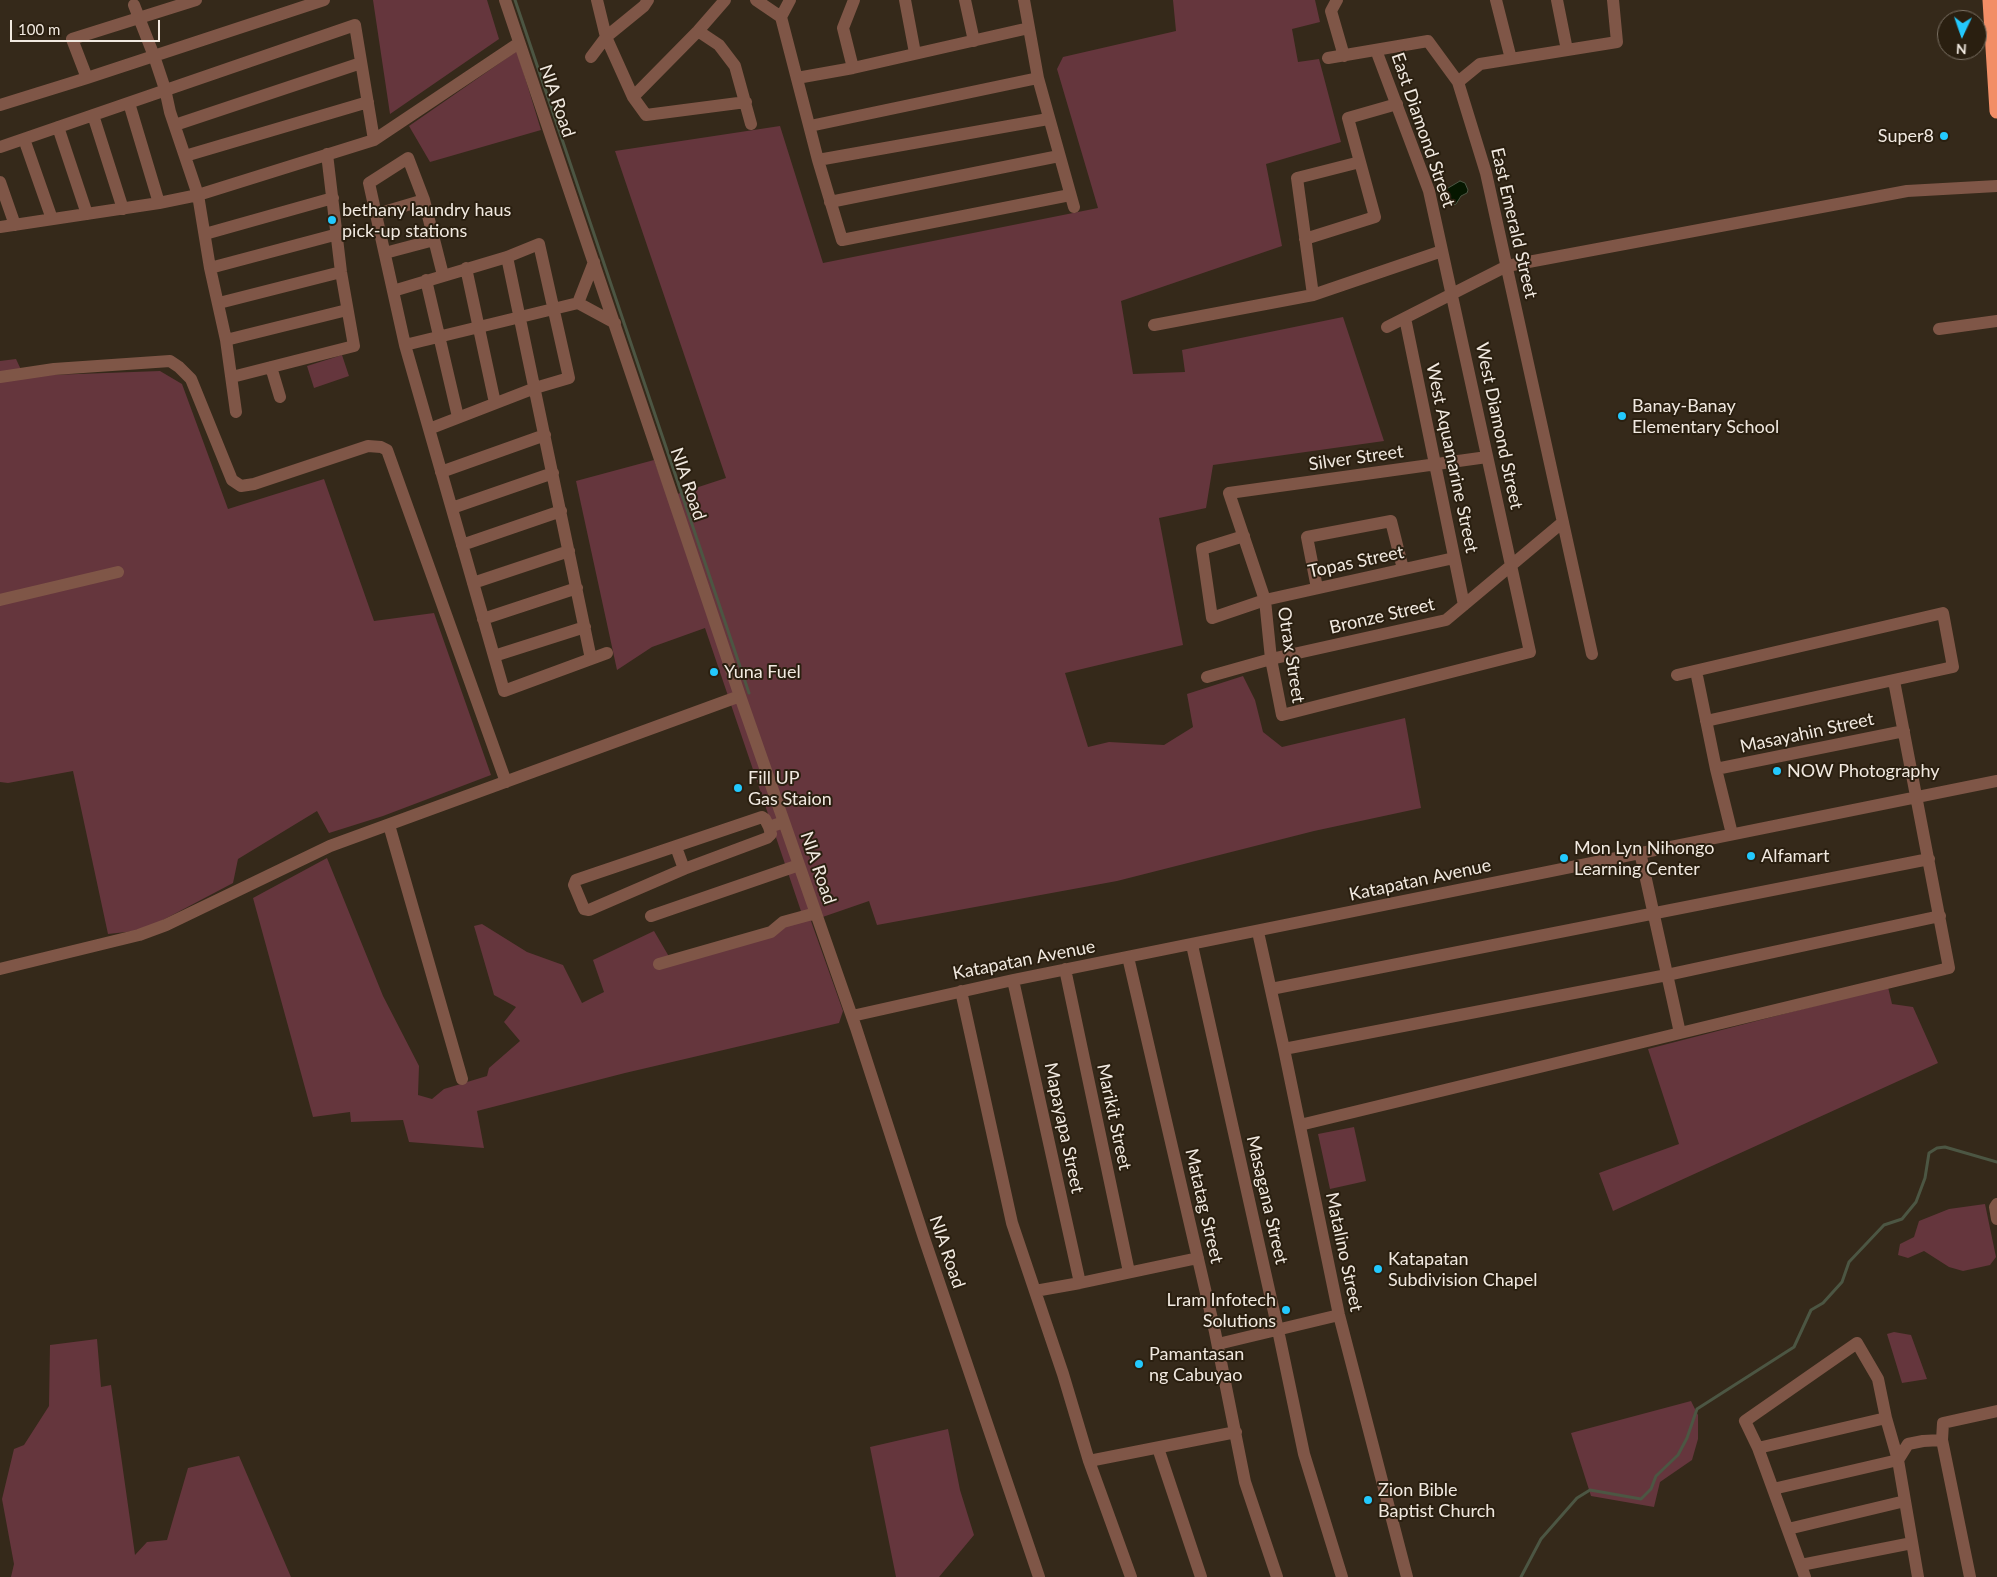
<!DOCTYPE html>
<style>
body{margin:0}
#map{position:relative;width:1997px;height:1577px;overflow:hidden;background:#35291a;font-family:Lato,sans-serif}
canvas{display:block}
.north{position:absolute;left:1937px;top:10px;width:50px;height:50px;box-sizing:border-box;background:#2a1f10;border:1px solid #7a7063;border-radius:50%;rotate:183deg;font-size:14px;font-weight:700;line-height:20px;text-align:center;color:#f1e9e0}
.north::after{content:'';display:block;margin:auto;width:18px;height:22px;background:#23c9fe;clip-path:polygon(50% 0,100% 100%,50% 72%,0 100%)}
.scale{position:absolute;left:10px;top:20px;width:150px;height:22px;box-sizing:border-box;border:2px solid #f1e9e0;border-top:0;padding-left:6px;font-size:15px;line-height:18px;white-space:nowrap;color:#f1e9e0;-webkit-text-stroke:4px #2a1f10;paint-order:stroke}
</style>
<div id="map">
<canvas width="1997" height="1577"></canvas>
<div class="north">N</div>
<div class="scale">100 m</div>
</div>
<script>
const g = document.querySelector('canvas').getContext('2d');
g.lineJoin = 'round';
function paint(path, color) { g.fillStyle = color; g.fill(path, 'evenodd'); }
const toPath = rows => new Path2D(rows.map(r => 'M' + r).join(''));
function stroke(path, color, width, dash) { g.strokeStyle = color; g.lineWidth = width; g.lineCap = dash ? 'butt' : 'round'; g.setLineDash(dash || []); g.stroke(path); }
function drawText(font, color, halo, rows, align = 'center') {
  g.font = font + ' Lato,sans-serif'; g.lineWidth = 4; g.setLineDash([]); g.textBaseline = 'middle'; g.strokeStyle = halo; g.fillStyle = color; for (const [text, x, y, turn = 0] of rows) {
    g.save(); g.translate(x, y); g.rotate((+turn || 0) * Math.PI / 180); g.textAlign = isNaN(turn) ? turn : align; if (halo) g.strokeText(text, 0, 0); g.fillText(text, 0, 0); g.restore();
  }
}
paint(toPath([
 [373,0,487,0,499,39,390,114],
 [1173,0,1315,0,1320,22,1292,29,1298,62,1319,59,1341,142,1266,164,1282,246,1121,301,1133,374,1185,372,1182,350,1343,317,1384,441,1213,465,1206,508,1159,518,1183,645,1065,673,1088,747,1109,742,1164,745,1193,727,1187,694,1243,676,1255,700,1263,732,1282,747,1405,718,1421,808,1314,831,1117,881,877,925,869,901,811,921,843,1011,839,1023,625,1073,477,1111,484,1148,409,1142,403,1120,351,1122,350,1112,313,1117,253,898,327,858,383,996,419,1066,418,1095,432,1099,444,1089,487,1076,489,1068,520,1041,504,1022,516,1007,494,995,474,926,482,924,527,952,563,965,582,1003,604,992,593,960,654,931,671,960,804,920,705,628,652,647,617,670,576,481,654,460,668,497,726,478,615,151,780,126,823,263,1098,208,1057,69,1063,57,1176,31],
 [517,51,541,130,430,162,409,126],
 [342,355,349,376,314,388,307,366],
 [16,359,24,376,160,371,182,384,228,509,324,479,374,621,434,613,491,775,383,816,329,833,317,811,238,859,233,883,144,930,108,934,73,771,8,783,0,782,0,361],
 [1888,987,1892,1004,1913,1007,1938,1063,1613,1211,1599,1173,1679,1144,1648,1049],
 [1354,1127,1366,1181,1330,1189,1318,1134],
 [1985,1204,1996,1257,1990,1265,1963,1271,1949,1267,1924,1251,1908,1258,1898,1255,1900,1244,1914,1237,1919,1221,1949,1209],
 [1894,1332,1911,1335,1927,1379,1902,1383,1887,1334],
 [97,1339,101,1387,111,1385,135,1555,147,1542,167,1540,188,1468,239,1456,291,1577,11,1577,14,1564,2,1499,14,1449,24,1445,49,1406,50,1345],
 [1691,1401,1698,1415,1698,1439,1692,1460,1660,1482,1654,1507,1591,1496,1571,1433],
 [948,1429,960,1490,974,1535,939,1577,896,1577,870,1447]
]), '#65363d');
const water = toPath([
 [1460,181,1465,183,1468,190,1467,193,1461,196,1456,204,1451,206,1445,201,1443,191,1460,181]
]);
paint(water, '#061700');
stroke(water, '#4c5643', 1);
stroke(toPath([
 [515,0,749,693],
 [1521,1577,1541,1539,1577,1498,1590,1490,1641,1499,1651,1489,1656,1476,1678,1455,1687,1438,1697,1409,1794,1347,1811,1310,1823,1303,1842,1282,1849,1262,1884,1225,1902,1219,1916,1202,1925,1178,1929,1153,1937,1148,1945,1147,1997,1162]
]), '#4c5643', 3);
stroke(toPath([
 [505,0,740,696,856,1028,924,1238,1039,1577],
 [597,0,606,37,633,97,646,115,746,102],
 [756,0,781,17,818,160,842,240,1070,195],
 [905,0,915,53],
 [965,0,974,41],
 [1024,0,1038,78,1074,207],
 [1337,0,1331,11,1344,56],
 [1496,0,1511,59],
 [1557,0,1567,50],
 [134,5,154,56,165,89,170,112,198,195,210,268,226,340,236,412],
 [781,17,790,0],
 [698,31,719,45,735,66,751,124],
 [1376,50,1429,191,1530,652,1282,715,1271,659,1265,600,1229,493,1487,457],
 [591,57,606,37,644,6,648,0],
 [1328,58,1428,41,1458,82,1486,173,1592,654],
 [853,68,843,28,854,0],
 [87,78,72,39,196,0],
 [797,78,853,68,1029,28],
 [1458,82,1480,64,1617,42,1613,0],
 [633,97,698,31,725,0],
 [129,103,159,203],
 [0,105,87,78,324,0],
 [93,115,123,209],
 [175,125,361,63],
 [810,126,1038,78],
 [58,127,87,214],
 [24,139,52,219],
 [0,147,355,25,374,140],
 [185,156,368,102],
 [818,160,1048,119],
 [0,182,15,225],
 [830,202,1059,156],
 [377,214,424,200],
 [0,227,159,203,198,195,374,140,519,43],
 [205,234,333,198],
 [1305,239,1375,217,1348,118,1397,104],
 [385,253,434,240],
 [507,257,591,659],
 [594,262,578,303,615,323],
 [210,268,338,234],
 [466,268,495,403],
 [443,275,424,200,408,158,369,183,405,345,504,691,607,653],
 [426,280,458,417],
 [393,291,507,257,539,244,569,378,535,388,429,429],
 [1313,295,1297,178,1360,162],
 [219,303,341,272],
 [1405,318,1464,605],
 [1154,325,1313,295,1442,251],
 [1387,327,1507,266,1907,191,1997,186],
 [1939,329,1997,321],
 [226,340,347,310],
 [405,345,578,303],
 [271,367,280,397],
 [0,377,54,369,170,361,179,367,191,379,232,480,241,486,254,484,368,446,381,447,387,450,506,782],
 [232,377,354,346,341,272,327,154],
 [441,472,545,435],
 [452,508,553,473],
 [1244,536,1202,549,1212,618,1265,600,1454,558],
 [462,545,561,511],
 [473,583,569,551],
 [1317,588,1307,537,1391,521,1403,569],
 [0,600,118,572],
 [483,619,577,588],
 [494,656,585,627],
 [1696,671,1716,769,1732,834],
 [1677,675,1943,613,1953,667,1706,721],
 [1207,677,1271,659,1446,620,1563,522],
 [1716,769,1904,731],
 [389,825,462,1079],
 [769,827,765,819,762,817,576,880,574,885,584,909,589,910,684,869,767,838,771,834,769,827,784,822],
 [676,847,684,869],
 [1640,852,1680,1033],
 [651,916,799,865],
 [1258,932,1284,1049,1339,1315,1407,1577],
 [1192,945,1278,1330,1304,1454,1342,1577],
 [1128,957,1215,1332,1245,1482,1277,1577],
 [659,964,771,932,783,922,816,913],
 [0,969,139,935,166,925,330,846,740,696],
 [1065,969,1129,1272],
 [1013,980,1080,1283],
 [1271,989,1929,859],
 [961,991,1012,1223,1063,1374,1089,1461,1131,1577],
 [852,1016,1013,980,1997,781],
 [1284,1049,1667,975,1940,916],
 [1300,1125,1949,968,1894,681],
 [1997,1204,1995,1207,1997,1219],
 [1035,1291,1080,1283,1198,1258],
 [1218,1344,1339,1315],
 [1158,1448,1201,1577],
 [1758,1448,1886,1418],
 [1089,1461,1236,1432],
 [1773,1489,1898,1460,1908,1444,1923,1441,1942,1440],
 [1788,1529,1905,1501],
 [1801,1565,1912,1543],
 [1805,1577,1758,1448,1745,1421,1857,1343,1878,1379,1886,1418,1898,1460,1918,1577],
 [1970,1577,1942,1440,1943,1423,1997,1411]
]), '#7f5647', 12);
stroke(toPath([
 [1990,0,1997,111]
]), '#f28e67', 15);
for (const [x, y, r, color] of [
 [1944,136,5,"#23c9fe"],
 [332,220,5,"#23c9fe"],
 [1622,416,5,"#23c9fe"],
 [714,672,5,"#23c9fe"],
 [1777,771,5,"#23c9fe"],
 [738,788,5,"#23c9fe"],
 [1751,856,5,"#23c9fe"],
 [1564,858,5,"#23c9fe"],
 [1378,1269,5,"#23c9fe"],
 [1286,1310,5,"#23c9fe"],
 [1139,1364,5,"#23c9fe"],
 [1368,1500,5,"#23c9fe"]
]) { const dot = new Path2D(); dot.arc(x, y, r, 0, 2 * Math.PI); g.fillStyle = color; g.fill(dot); stroke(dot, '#2a1f10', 2); }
drawText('18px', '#f1e9e0', '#2a1f10', [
 ["NIA Road",557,101,71],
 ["East Diamond Street",1423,130,71],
 ["East Emerald Street",1514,223,77],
 ["West Diamond Street",1499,426,78],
 ["Silver Street",1356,458,-8],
 ["West Aquamarine Street",1452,458,78],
 ["NIA Road",688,484,71],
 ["Topas Street",1356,562,-12],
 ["Bronze Street",1382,616,-13],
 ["Otrax Street",1291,655,81],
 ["Masayahin Street",1807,733,-12],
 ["NIA Road",818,868,71],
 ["Katapatan Avenue",1420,880,-12],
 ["Katapatan Avenue",1024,960,-11],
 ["Marikit Street",1114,1117,78],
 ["Mapayapa Street",1064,1128,78],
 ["Masagana Street",1267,1200,77],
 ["Matatag Street",1204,1206,77],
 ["NIA Road",947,1252,71],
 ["Matalino Street",1344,1252,78]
]);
drawText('18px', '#f1e9e0', '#2a1f10', [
 ["Super8",1934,136,"right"],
 ["bethany laundry haus",342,210],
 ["pick-up stations",342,231],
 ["Banay-Banay",1632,406],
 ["Elementary School",1632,427],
 ["Yuna Fuel",724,672],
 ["NOW Photography",1787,771],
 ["Fill UP",748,778],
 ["Gas Staion",748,799],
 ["Mon Lyn Nihongo",1574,848],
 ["Learning Center",1574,869],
 ["Alfamart",1761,856],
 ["Katapatan",1388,1259],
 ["Subdivision Chapel",1388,1280],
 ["Lram Infotech",1276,1300,"right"],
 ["Solutions",1276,1321,"right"],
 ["Pamantasan",1149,1354],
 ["ng Cabuyao",1149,1375],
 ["Zion Bible",1378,1490],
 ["Baptist Church",1378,1511]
], 'left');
</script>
